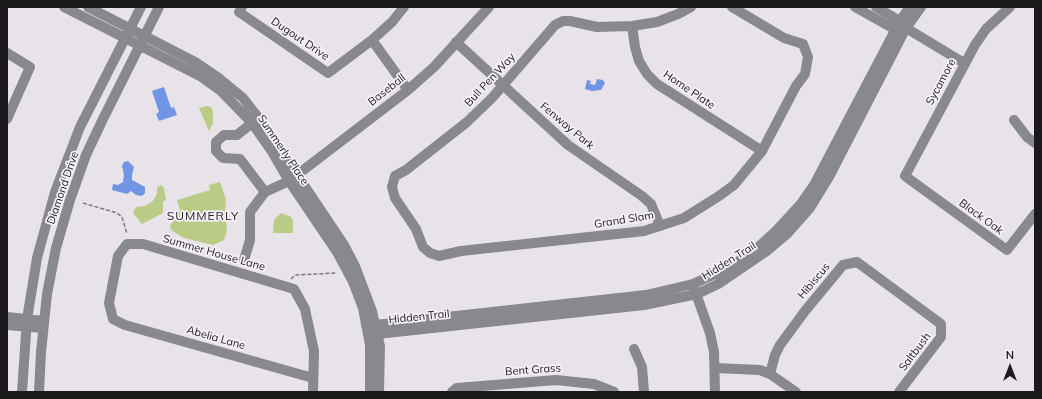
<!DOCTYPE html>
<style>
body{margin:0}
#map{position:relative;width:1042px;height:399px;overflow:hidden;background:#e8e3e9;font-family:Mulish,sans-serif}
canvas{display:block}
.frame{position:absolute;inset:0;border:8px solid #1b191c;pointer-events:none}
.north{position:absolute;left:990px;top:347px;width:40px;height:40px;-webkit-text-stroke:3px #f5f1f7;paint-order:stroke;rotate:0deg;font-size:11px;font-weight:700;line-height:16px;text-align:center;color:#1b191c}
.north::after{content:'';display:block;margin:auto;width:14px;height:18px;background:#1b191c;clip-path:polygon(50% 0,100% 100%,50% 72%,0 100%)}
</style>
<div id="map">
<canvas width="1042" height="399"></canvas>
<div class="frame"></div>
<div class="north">N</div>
</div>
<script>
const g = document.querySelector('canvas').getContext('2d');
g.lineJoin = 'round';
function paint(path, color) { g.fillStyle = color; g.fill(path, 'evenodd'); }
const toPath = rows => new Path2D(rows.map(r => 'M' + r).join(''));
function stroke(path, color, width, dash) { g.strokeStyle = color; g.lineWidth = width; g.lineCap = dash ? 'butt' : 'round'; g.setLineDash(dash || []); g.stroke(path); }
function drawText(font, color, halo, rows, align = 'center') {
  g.font = font + ' Mulish,sans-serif'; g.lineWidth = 3.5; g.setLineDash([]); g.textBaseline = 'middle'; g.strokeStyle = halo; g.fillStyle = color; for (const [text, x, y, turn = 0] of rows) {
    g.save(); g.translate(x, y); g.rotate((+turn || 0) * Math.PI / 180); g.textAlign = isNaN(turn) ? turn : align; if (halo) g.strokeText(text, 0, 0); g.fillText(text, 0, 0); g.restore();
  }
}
paint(toPath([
 [207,106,211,107,213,112,213,123,209,131,199,108],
 [220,182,226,199,225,211,227,231,224,240,213,245,184,238,171,230,170,226,180,210,177,200,210,190,209,185],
 [161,185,164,188,166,200,163,202,163,213,142,224,133,213,136,207,145,206,152,202,157,194,157,187],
 [281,213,291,217,293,221,293,233,273,233,274,220]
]), '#bacb86');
paint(toPath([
 [597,79,603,80,605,83,601,90,592,91,585,89,587,80,591,81,590,84,595,85],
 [164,87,171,108,174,107,177,115,159,121,156,114,159,112,152,91],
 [128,161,134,167,132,175,132,180,145,187,145,193,142,196,136,195,131,191,127,194,112,190,113,184,118,185,123,182,124,175,122,166,124,162]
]), '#7195e5');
stroke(toPath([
 [83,203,117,213,122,217,127,234],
 [291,279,295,275,337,273]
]), '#7c797d', 1.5, [4, 2]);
stroke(toPath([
 [64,7,200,76,221,91,252,123,271,150,289,181,337,252,353,282,363,308,370,345,370,392],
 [88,7,195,62,220,79,243,98,261,121,344,245,355,266,372,311,380,346,379,392],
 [242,7,239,12,328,73,372,40,392,22,404,7],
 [691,7,678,14,657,22,632,26,597,27,570,21,563,21,555,25,492,98,467,122,406,170,395,176,392,187,395,198,416,229,423,247,430,253,439,256,461,251,644,231,684,218,719,196,734,185,762,151,796,86,805,74,808,57,803,44,784,38,732,7],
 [855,7,896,30,902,28],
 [876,7,900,21,906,28,964,63],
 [1010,7,986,29,975,45,905,176,1007,250,1035,214],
 [632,26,635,47,639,61,647,74,657,84,762,151],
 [372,40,408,90],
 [456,42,568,145,642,196,651,204,660,226],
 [7,53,30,67,7,119],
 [1014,120,1027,137,1035,143],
 [252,123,237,135,224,135,216,142,216,151,223,158,240,159,265,192,289,181,408,90,434,67,489,7],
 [244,260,250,240,250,212,265,192],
 [694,288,710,333,714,352,715,392],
 [7,317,44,321],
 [7,325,43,328],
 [366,326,646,295,693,284,730,267,754,251,776,231,800,205,814,185,900,21,910,7],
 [368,335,644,305,697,294,718,284,768,250,787,234,810,208,829,177,906,28,921,7],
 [634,349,642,367,644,392],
 [715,368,760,370,770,374,796,392],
 [770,374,775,355,780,345,805,311,843,265,857,262,941,324,941,337,899,392],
 [22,392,27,319,37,258,55,192,80,127,141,7],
 [39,392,41,352,47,294,56,248,70,200,86,155,102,121,159,7],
 [313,392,314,351,305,309,294,289,143,244,127,244,118,256,109,303,113,319,125,325,313,378],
 [452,392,457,388,556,380,594,384,614,392]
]), '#88898c', 10);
drawText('11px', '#1b191c', '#f5f1f7', [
 ["Dugout Drive",300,39,34],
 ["Bull Pen Way",490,80,-47],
 ["Sycamore",941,82,-62],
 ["Baseball",387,90,-38],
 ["Home Plate",689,90,34],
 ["Fenway Park",567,126,40],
 ["Summerly Place",283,150,56],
 ["Diamond Drive",63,188,-71],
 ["Black Oak",981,217,36],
 ["Grand Slam",624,220,-9],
 ["Summer House Lane",214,253,16],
 ["Hidden Trail",729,261,-32],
 ["Hibiscus",814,281,-50],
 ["Hidden Trail",419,317,-6],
 ["Abelia Lane",216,338,16],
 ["Saltbush",915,352,-53],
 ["Bent Grass",533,370,-4]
]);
g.letterSpacing = '1px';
drawText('12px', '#1b191c', '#f5f1f7', [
 ["SUMMERLY",203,216]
]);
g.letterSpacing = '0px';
</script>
